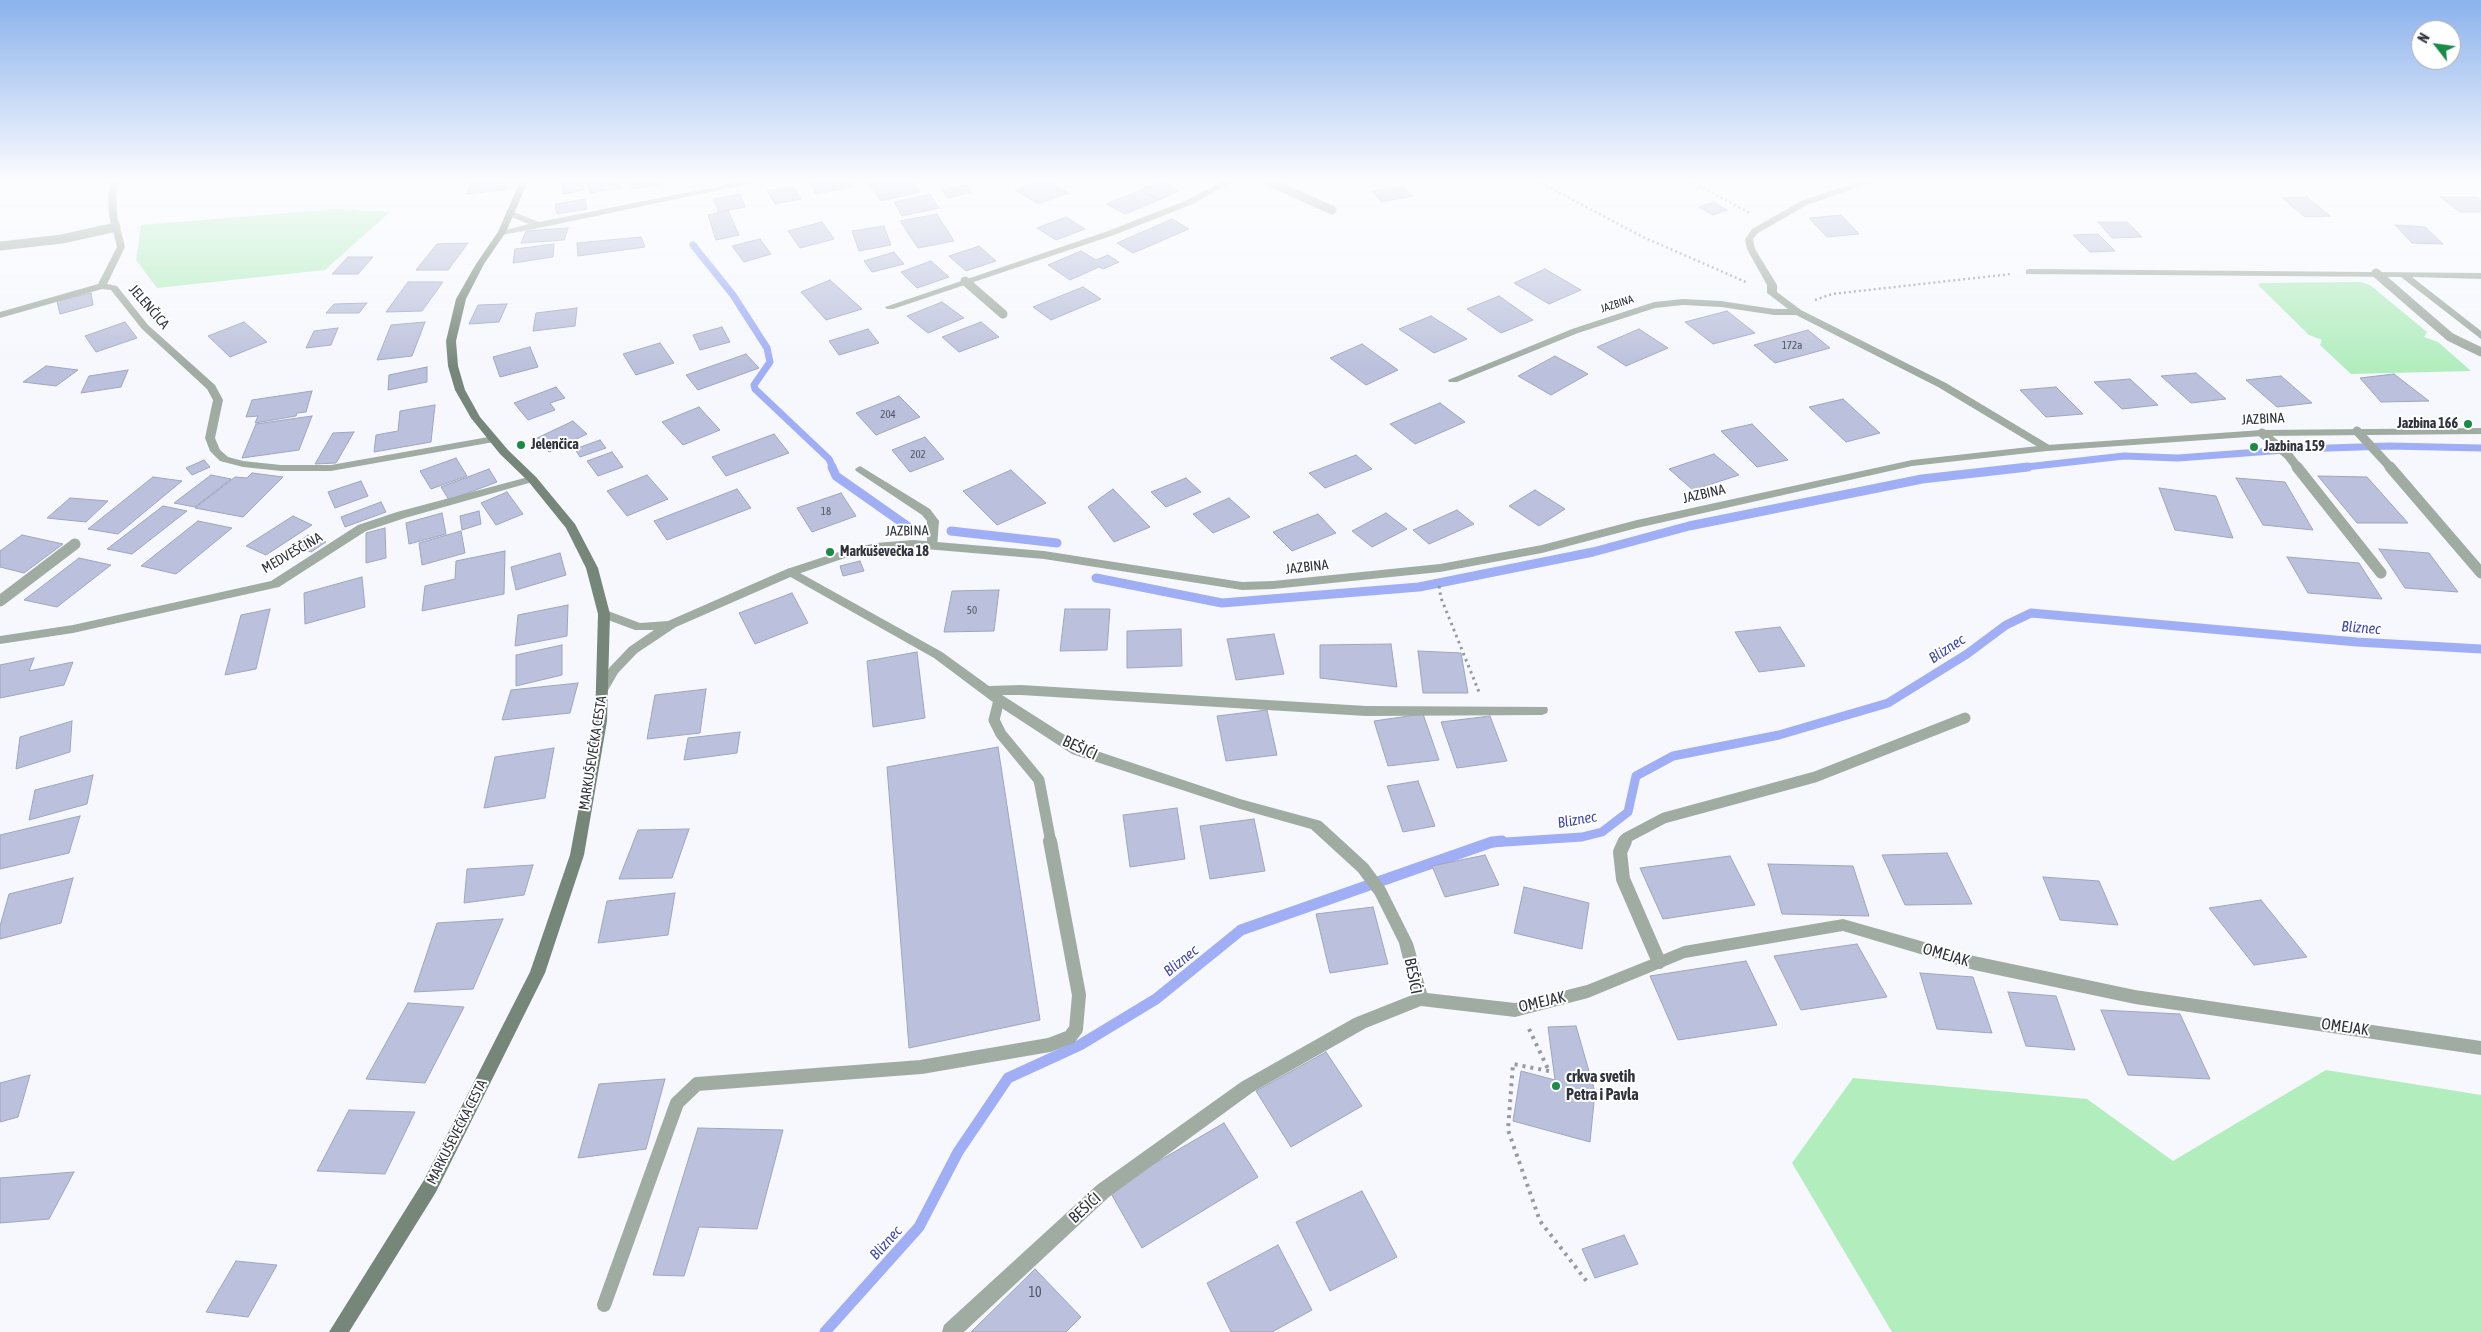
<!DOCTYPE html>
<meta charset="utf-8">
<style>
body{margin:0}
#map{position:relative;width:2481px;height:1332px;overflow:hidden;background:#f6f8fd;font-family:"Asap Condensed",sans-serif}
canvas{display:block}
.north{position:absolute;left:2411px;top:20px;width:50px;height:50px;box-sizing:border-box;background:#fff;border:1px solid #acadb1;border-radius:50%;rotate:300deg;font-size:14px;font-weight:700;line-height:20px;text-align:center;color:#30333d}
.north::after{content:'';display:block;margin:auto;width:18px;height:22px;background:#188b45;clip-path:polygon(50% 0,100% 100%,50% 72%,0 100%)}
</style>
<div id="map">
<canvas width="2481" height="1332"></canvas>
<div class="north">N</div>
</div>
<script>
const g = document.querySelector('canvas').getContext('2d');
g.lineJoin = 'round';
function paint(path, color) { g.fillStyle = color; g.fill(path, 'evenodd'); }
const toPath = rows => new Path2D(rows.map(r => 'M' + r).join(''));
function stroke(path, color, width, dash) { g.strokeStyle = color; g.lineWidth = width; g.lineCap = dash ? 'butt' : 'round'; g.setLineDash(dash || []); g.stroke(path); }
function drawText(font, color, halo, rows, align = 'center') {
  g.font = font + ' "Asap Condensed",sans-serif'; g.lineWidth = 4; g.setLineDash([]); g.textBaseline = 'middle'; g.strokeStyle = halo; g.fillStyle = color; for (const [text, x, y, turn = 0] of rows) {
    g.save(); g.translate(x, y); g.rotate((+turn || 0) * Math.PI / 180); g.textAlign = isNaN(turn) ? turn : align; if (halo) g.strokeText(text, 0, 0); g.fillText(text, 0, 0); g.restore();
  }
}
paint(toPath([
 [337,209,390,212,325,270,157,288,136,260,141,225],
 [2361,282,2370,285,2427,332,2424,337,2438,342,2471,371,2351,374,2320,345,2322,340,2309,335,2258,285,2260,283],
 [2326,1070,2481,1095,2481,1332,1892,1332,1792,1163,1853,1078,2087,1099,2173,1161]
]), '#b2edbe');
stroke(toPath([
 [693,245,733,295,767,348,770,362,754,385,755,389,829,459,833,468],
 [2017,468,2124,456,2178,458,2299,449,2389,446,2481,448]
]), '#a0aef5', 7);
stroke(toPath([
 [832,467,836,476,910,528],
 [951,531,1057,543],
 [1096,578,1222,603,1419,587,1593,552,1689,526,1922,479,2028,467],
 [1490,843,1582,837,1602,832,1628,812,1636,776,1673,756,1779,735,1888,703,1967,654,2006,625,2031,613,2357,642,2481,649]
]), '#a0aef5', 9);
stroke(toPath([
 [825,1332,919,1227,958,1152,1008,1078,1080,1045,1156,999,1241,930,1492,842,1502,841]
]), '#a0aef5', 11);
const building = toPath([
 [471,181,508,181,505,190,467,194,471,181],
 [562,181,583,181,584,190,563,194,562,181],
 [587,181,620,181,621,188,590,193,587,181],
 [630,181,660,181,661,184,632,189,630,181],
 [811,181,850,181,852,187,815,194,811,181],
 [867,181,913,181,920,192,881,201,867,181],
 [1038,181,1049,181,1068,193,1038,204,1015,190,1038,181],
 [1162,181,1179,191,1159,200,1140,190,1162,181],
 [966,185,971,192,948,198,942,190,966,185],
 [793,186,801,199,775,204,767,191,793,186],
 [1403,186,1413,196,1381,202,1372,191,1403,186],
 [1140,190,1159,200,1125,214,1106,204,1140,190],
 [740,194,745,207,719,212,713,199,740,194],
 [930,194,939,208,902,216,894,202,930,194],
 [2307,197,2330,216,2305,217,2282,198,2307,197],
 [2440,197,2476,197,2481,200,2481,212,2460,212,2440,197],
 [585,199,587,209,557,214,555,204,585,199],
 [1714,202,1727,210,1713,215,1699,207,1714,202],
 [728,210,739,235,716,240,708,215,728,210],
 [937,214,954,241,918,248,900,221,937,214],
 [1841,215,1859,234,1827,237,1809,218,1841,215],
 [1066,217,1085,229,1056,240,1037,228,1066,217],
 [1172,219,1189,229,1133,253,1117,243,1172,219],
 [822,222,834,239,800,248,788,231,822,222],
 [2098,222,2127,222,2142,237,2112,238,2098,222],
 [2395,225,2425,227,2443,244,2412,243,2395,225],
 [884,226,891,245,859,251,852,231,884,226],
 [568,228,564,240,521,243,526,231,568,228],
 [2098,234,2115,251,2090,252,2073,235,2098,234],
 [641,237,645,247,578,256,577,243,641,237],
 [760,239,771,254,744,262,732,246,760,239],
 [468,243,448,270,416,270,437,244,468,243],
 [554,244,553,257,513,263,515,249,554,244],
 [979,246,996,261,966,271,949,256,979,246],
 [1081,251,1096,260,1108,255,1119,262,1103,269,1099,267,1070,280,1048,265,1081,251],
 [894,252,904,264,872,272,864,261,894,252],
 [348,257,373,257,358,274,332,274,348,257],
 [931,261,949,277,917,288,901,272,931,261],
 [1545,269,1581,290,1549,304,1514,283,1545,269],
 [830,280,862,309,826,320,801,292,830,280],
 [408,282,443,282,422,311,386,312,408,282],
 [1083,287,1101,299,1051,320,1033,307,1083,287],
 [91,293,93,305,60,314,57,301,91,293],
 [1499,296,1533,320,1501,333,1467,309,1499,296],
 [942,302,964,318,928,333,907,316,942,302],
 [367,303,359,313,326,313,334,304,367,303],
 [507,304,499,322,469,324,478,305,507,304],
 [577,308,575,326,533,331,536,313,577,308],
 [1727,311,1755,333,1713,344,1685,322,1727,311],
 [1431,316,1467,339,1434,353,1399,329,1431,316],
 [125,322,137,338,96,352,85,336,125,322],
 [244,322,267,342,230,357,208,336,244,322],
 [425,322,412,356,377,360,391,325,425,322],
 [981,322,999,337,959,352,942,337,981,322],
 [722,327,730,342,700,350,693,335,722,327],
 [338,328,331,345,306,348,314,331,338,328],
 [868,329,879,343,839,355,829,341,868,329],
 [1639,329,1668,348,1626,366,1597,347,1639,329],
 [1808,330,1830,348,1775,363,1754,345,1808,330],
 [660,343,674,363,636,375,623,354,660,343],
 [1362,344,1398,370,1366,385,1330,358,1362,344],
 [530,347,538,367,500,377,493,357,530,347],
 [746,354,759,368,698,390,686,375,746,354],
 [1555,356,1588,374,1551,395,1518,376,1555,356],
 [46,366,78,370,56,386,23,382,46,366],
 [427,367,427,382,388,390,389,375,427,367],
 [128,370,121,387,81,393,89,376,128,370],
 [2196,373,2226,399,2191,403,2161,376,2196,373],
 [2394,374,2429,401,2381,402,2360,378,2394,374],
 [2281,376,2312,403,2277,407,2246,380,2281,376],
 [2130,379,2158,405,2122,409,2094,382,2130,379],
 [556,387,565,398,550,403,555,410,528,420,514,403,556,387],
 [2056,387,2083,414,2046,417,2020,390,2056,387],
 [312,391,306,412,297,413,296,416,255,423,258,416,246,417,252,400,312,391],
 [899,396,920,417,876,435,856,413,899,396],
 [1843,399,1880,433,1846,442,1809,407,1843,399],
 [1440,403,1465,422,1415,444,1390,424,1440,403],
 [435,405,431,442,374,452,376,435,398,431,400,411,435,405],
 [699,407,720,430,683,445,662,422,699,407],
 [312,416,299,450,242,458,256,424,312,416],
 [573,421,587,434,549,452,535,439,573,421],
 [1752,424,1788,460,1757,467,1721,431,1752,424],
 [354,432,336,463,315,464,333,433,354,432],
 [774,434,789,453,726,476,712,457,774,434],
 [925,437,944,459,910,472,892,450,925,437],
 [600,440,606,448,580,457,575,449,600,440],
 [612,452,623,467,598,476,587,461,612,452],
 [1714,454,1739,475,1693,490,1669,469,1714,454],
 [1356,455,1372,469,1325,488,1309,473,1356,455],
 [456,458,467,476,431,489,420,471,456,458],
 [204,460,210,467,192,475,186,468,204,460],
 [489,469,497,482,449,500,441,487,489,469],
 [1011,470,1046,503,997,525,963,491,1011,470],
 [252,473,283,477,243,517,195,508,235,477,247,478,252,473],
 [211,475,231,479,195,507,174,503,211,475],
 [647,475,668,499,627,516,607,491,647,475],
 [2318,476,2367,477,2408,523,2357,523,2318,476],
 [153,477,182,481,118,534,88,529,153,477],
 [1186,478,1201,492,1166,507,1151,492,1186,478],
 [2236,478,2285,482,2313,530,2263,525,2236,478],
 [361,481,368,496,335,508,328,492,361,481],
 [2159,488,2216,496,2233,538,2175,530,2159,488],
 [737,489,751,508,667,540,654,521,737,489],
 [1113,489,1150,527,1114,542,1088,507,1113,489],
 [1535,490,1565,509,1539,526,1509,506,1535,490],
 [507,492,523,514,496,525,481,503,507,492],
 [841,493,856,516,812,532,797,508,841,493],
 [70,498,108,501,86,522,47,518,70,498],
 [1229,498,1250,517,1213,533,1193,514,1229,498],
 [381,502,386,512,345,527,341,517,381,502],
 [163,506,187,511,132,554,107,549,163,506],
 [1457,510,1474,524,1429,544,1413,530,1457,510],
 [479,511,481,524,462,530,460,516,479,511],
 [442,513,446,534,409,544,406,523,442,513],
 [1386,513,1407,529,1372,547,1352,531,1386,513],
 [1318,514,1336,533,1292,551,1273,532,1318,514],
 [293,516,312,525,266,555,246,546,293,516],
 [198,521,232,528,176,574,141,566,198,521],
 [385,528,386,558,366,563,366,533,385,528],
 [461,531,465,553,422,565,419,543,461,531],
 [22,535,63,544,24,573,0,567,0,551,22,535],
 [308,535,326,542,311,552,294,545,308,535],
 [2379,549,2429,553,2458,592,2405,588,2379,549],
 [505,551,504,594,422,611,425,586,455,579,456,561,505,551],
 [560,553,566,575,516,590,511,567,560,553],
 [2287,557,2359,563,2382,599,2308,593,2287,557],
 [79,558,111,565,57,607,24,600,79,558],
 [860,561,864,571,843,576,840,566,860,561],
 [362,577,365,607,305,624,304,593,362,577],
 [999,590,994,631,944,632,952,591,999,590],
 [792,593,808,623,755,644,739,613,792,593],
 [568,605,567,636,515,646,518,615,568,605],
 [270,609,256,669,225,675,241,615,270,609],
 [1065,609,1110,609,1107,650,1060,651,1065,609],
 [1780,627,1805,666,1759,672,1735,632,1780,627],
 [1181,629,1182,666,1127,668,1127,631,1181,629],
 [1274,634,1284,674,1236,680,1227,639,1274,634],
 [1391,644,1397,687,1320,678,1320,645,1391,644],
 [562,645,562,675,516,686,516,655,562,645],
 [1418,651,1461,653,1468,693,1423,693,1418,651],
 [917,652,925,718,873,727,867,661,917,652],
 [34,658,29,671,73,662,64,685,0,698,0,665,34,658],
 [578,683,570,713,502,720,511,690,578,683],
 [706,689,700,733,647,739,655,695,706,689],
 [1267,710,1277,755,1226,761,1217,716,1267,710],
 [1423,714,1439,760,1388,766,1374,721,1423,714],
 [1490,716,1507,761,1457,768,1441,722,1490,716],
 [72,721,70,752,16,769,20,737,72,721],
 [740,732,737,753,684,760,688,738,740,732],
 [998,747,1040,1020,909,1048,887,767,998,747],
 [554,748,545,798,484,808,495,757,554,748],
 [93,775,87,804,29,820,35,790,93,775],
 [1418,781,1435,826,1403,832,1387,786,1418,781],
 [1177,808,1185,859,1130,867,1123,815,1177,808],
 [80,816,69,853,0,869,0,835,80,816],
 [1254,819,1265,871,1210,879,1200,826,1254,819],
 [689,829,672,878,619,879,638,830,689,829],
 [1947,853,1972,904,1905,905,1882,855,1947,853],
 [1485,855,1499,885,1445,897,1432,866,1485,855],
 [1730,856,1755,905,1663,919,1640,868,1730,856],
 [1768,864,1853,866,1869,916,1782,914,1768,864],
 [533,865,524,895,464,903,467,869,533,865],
 [2043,877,2099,881,2118,925,2060,920,2043,877],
 [73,878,61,923,0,939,0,926,9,894,73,878],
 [1524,887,1589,903,1582,949,1514,933,1524,887],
 [675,893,668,935,598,943,607,901,675,893],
 [2261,900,2307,957,2254,965,2209,908,2261,900],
 [1373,907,1388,964,1330,973,1316,914,1373,907],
 [503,919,473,989,414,992,437,923,503,919],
 [1857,944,1887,997,1801,1010,1774,956,1857,944],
 [1746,961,1777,1025,1678,1040,1650,976,1746,961],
 [1920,973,1973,977,1992,1033,1937,1029,1920,973],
 [2008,992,2056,996,2075,1050,2026,1046,2008,992],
 [408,1003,464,1007,425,1083,366,1079,408,1003],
 [2101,1010,2180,1014,2210,1079,2128,1075,2101,1010],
 [1576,1026,1595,1092,1590,1142,1513,1121,1521,1071,1555,1080,1548,1027,1576,1026],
 [1326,1052,1362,1106,1291,1147,1256,1091,1326,1052],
 [30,1075,18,1117,0,1122,0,1083,30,1075],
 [665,1079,646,1149,578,1158,599,1084,665,1079],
 [349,1110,415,1112,385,1174,317,1171,349,1110],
 [1224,1123,1258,1177,1142,1248,1109,1190,1224,1123],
 [698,1128,783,1130,757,1229,699,1227,684,1276,653,1275,698,1128],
 [74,1172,49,1219,0,1223,0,1178,74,1172],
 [1362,1191,1397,1257,1330,1291,1296,1222,1362,1191],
 [1624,1235,1638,1264,1595,1278,1582,1249,1624,1235],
 [1278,1245,1312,1310,1272,1332,1231,1332,1207,1283,1278,1245],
 [236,1261,277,1265,248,1317,206,1312,236,1261],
 [1035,1269,1081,1317,1066,1332,971,1332,1035,1269]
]);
paint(building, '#bbc1dc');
stroke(building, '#9fa5bf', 1);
stroke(toPath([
 [1537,181,1643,237,1748,283],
 [1690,181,1750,213],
 [1815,300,1832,294,2011,274]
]), '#979aa1', 2.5, [2, 3]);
stroke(toPath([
 [1439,586,1441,598,1479,692]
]), '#979aa1', 3, [2.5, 4]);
stroke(toPath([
 [1529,1029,1549,1071],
 [1549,1071,1513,1064,1508,1130,1540,1221,1588,1283]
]), '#979aa1', 4, [3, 5]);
stroke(toPath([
 [1267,181,1332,210],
 [0,246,62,239,116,227],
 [2376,273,2450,337,2481,352],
 [965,281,1003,314],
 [2357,431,2391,468],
 [2262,433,2288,455,2298,468]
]), '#a0aba2', 9);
stroke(toPath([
 [2297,467,2381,573],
 [2390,467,2481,573],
 [0,601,75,544],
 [999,700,994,720,1001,734,1039,780,1051,843],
 [1624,843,1626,838,1664,818,1815,777,1965,718]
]), '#a0aba2', 11);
stroke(toPath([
 [1625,841,1620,852,1623,879,1659,962],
 [604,1305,677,1103,697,1084,921,1067,1049,1045,1070,1037,1076,1029,1079,995,1050,841]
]), '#a0aba2', 14);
paint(toPath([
 [111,181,119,181,116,195,117,216,125,247,107,284,117,286,148,325,215,385,223,400,215,438,220,450,228,457,243,461,281,465,331,465,494,436,499,439,494,442,331,471,281,471,243,467,220,461,210,451,205,438,213,400,207,389,142,329,111,290,102,289,0,318,0,312,98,284,117,247,109,216,108,195,111,181],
 [745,181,762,181,539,228,502,235,498,232,529,224,506,215,506,211,509,210,539,222,745,181],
 [1223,181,1233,181,1193,204,1114,235,893,309,887,309,885,307,1108,231,1187,200,1223,181],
 [1860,181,1875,181,1807,205,1758,233,1753,239,1755,249,1777,285,1777,292,1801,310,1946,383,2051,446,2051,450,2043,450,1938,387,1796,315,1774,315,1721,307,1683,305,1655,308,1578,333,1457,382,1449,382,1448,380,1572,329,1654,302,1683,299,1721,301,1774,309,1788,309,1767,293,1767,285,1747,249,1745,239,1752,229,1801,201,1860,181],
 [2029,269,2481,273,2481,279,2412,277,2481,331,2481,339,2401,277,2026,274,2026,270,2029,269],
 [860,466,930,509,939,521,937,548,933,549,927,545,927,521,922,515,856,471,855,469,860,466],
 [532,476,536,477,537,479,536,481,405,518,366,531,279,587,73,633,0,644,0,636,73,625,271,581,358,525,397,512,532,476],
 [791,568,942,652,989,686,1021,685,1366,706,1547,707,1548,710,1547,713,1542,715,1366,716,1021,695,1002,695,1082,746,1240,799,1321,821,1368,864,1385,887,1413,943,1427,993,1515,1003,1587,985,1684,946,1843,919,1974,956,2135,990,2481,1041,2481,1055,2135,1004,1974,970,1843,931,1685,958,1588,998,1515,1017,1421,1006,1366,1028,1253,1092,1109,1197,964,1332,942,1332,944,1325,1097,1185,1241,1082,1354,1018,1412,995,1399,943,1375,895,1358,872,1311,829,1240,809,1072,754,994,703,934,658,787,575,785,572,787,569,791,568]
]), '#a0aba2');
paint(toPath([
 [2481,428,2481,434,2262,436,2047,451,1912,466,1637,528,1542,553,1440,572,1273,589,1242,590,1044,559,913,548,876,551,848,557,795,575,676,627,637,653,618,673,607,692,603,694,597,689,610,667,629,647,654,630,635,630,600,617,598,614,600,611,608,611,640,623,668,621,787,569,842,551,876,543,913,540,1044,551,1242,582,1273,581,1440,564,1542,545,1637,520,1912,460,2047,445,2262,430,2481,428]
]), '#a0aba2');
paint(toPath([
 [520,181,528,181,506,232,484,264,466,299,456,341,458,366,465,390,480,417,508,450,536,477,575,524,598,568,610,614,607,721,584,855,545,973,436,1192,349,1332,329,1332,424,1180,530,972,570,855,595,721,598,614,586,568,566,528,528,481,500,454,471,418,455,390,448,366,446,341,456,299,476,264,498,232,520,181]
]), '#768679');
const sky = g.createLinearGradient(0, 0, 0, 368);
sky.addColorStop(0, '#8bb2ed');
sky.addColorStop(0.49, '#fbfcfe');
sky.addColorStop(1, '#fbfcfe00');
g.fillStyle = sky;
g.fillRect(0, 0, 2481, 368);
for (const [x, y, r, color] of [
 [2468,424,5,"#188b45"],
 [521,445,5,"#188b45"],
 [2254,447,5,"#188b45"],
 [830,552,5,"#188b45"],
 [1556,1086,5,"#188b45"]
]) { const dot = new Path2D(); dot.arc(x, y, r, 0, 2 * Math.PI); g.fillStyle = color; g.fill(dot); stroke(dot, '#fff', 2); }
drawText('11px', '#30333d', '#fff', [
 ["JAZBINA",1617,304,-18]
]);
drawText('11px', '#535665', null, [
 ["172a",1792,346],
 ["204",888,415],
 ["202",918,455],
 ["18",826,512],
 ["50",972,611]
]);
drawText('14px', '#30333d', '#fff', [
 ["JELENČICA",149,307,49],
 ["JAZBINA",2263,419,-3],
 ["JAZBINA",1704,494,-13],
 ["JAZBINA",907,531,-1],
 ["MEDVEŠČINA",292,553,-30],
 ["JAZBINA",1307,567,-6],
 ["MARKUŠEVEČKA CESTA",593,753,-81],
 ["MARKUŠEVEČKA CESTA",457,1132,-63]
]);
drawText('bold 14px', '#30333d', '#fff', [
 ["Jazbina 166",2458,424,"right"],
 ["Jelenčica",531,445],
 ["Jazbina 159",2264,447],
 ["Markuševečka 18",840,552]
], 'left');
drawText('14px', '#535665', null, [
 ["10",1035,1293]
]);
drawText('italic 15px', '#4048ac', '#fff', [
 ["Bliznec",2361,628,4],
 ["Bliznec",1947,649,-33],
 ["Bliznec",1577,820,-10],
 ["Bliznec",1181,961,-39],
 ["Bliznec",886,1243,-48]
]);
drawText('16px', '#30333d', '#fff', [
 ["BEŠIĆI",1080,748,25],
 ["OMEJAK",1946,955,16],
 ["BEŠIĆI",1413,976,79],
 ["OMEJAK",1542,1002,-13],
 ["OMEJAK",2345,1027,8],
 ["BEŠIĆI",1085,1208,-42]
]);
drawText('bold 16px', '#30333d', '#fff', [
 ["crkva svetih",1566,1077],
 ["Petra i Pavla",1566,1095]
], 'left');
</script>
